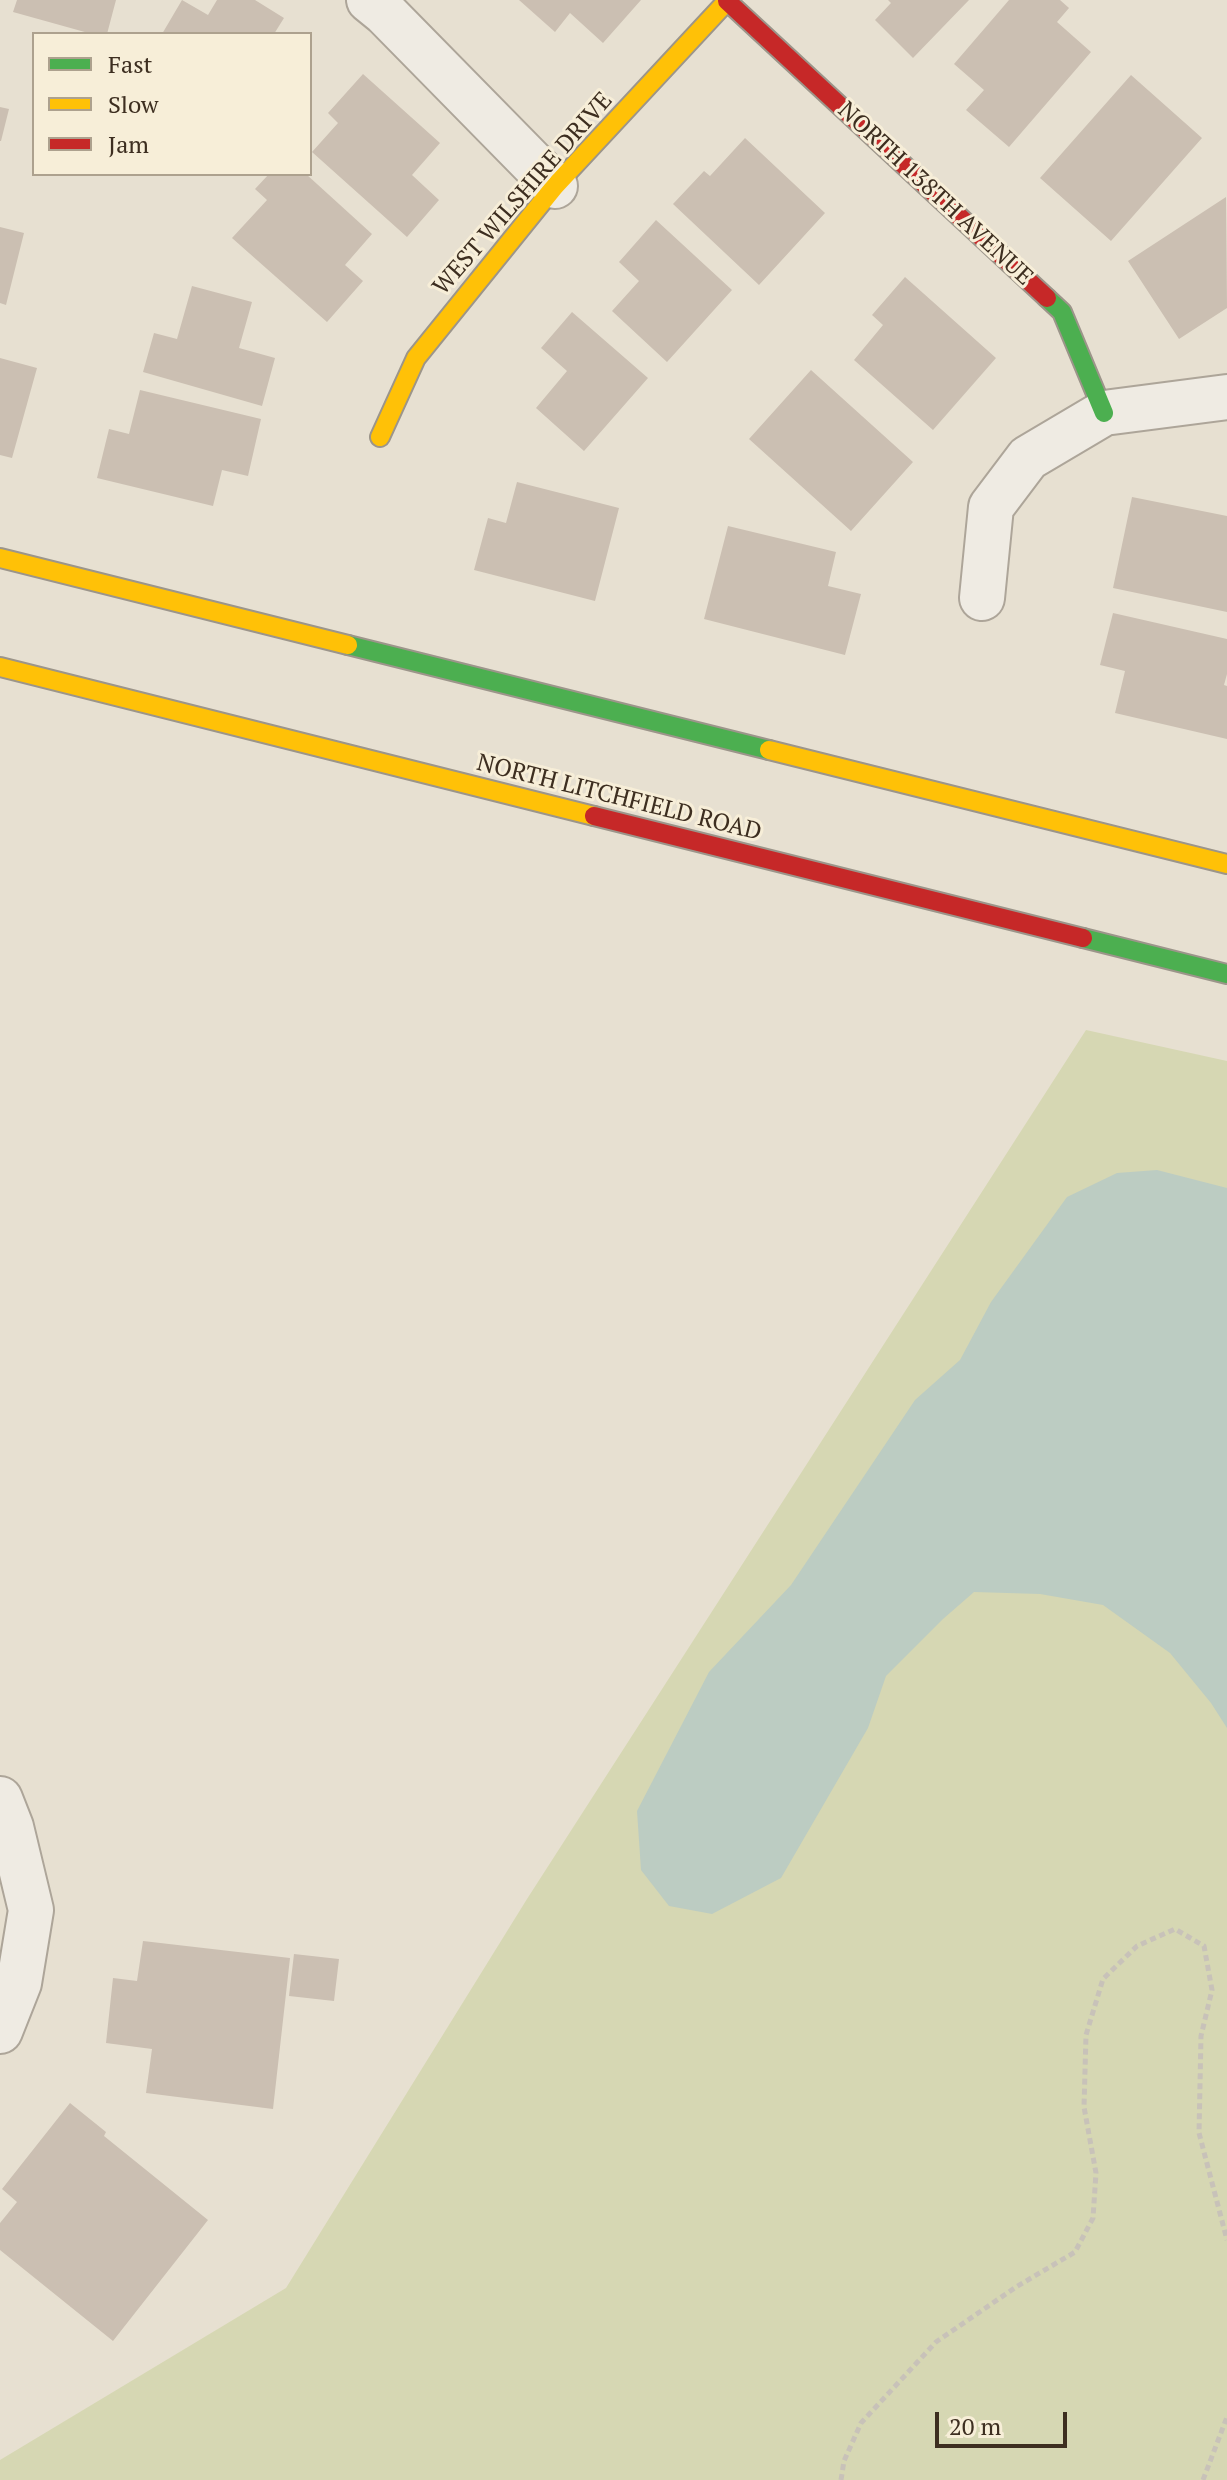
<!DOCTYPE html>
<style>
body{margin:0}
#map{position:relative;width:1227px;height:2480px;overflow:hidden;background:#e7e0d1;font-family:"PT Serif",serif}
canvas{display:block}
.legend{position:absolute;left:32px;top:32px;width:280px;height:144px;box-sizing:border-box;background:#f7eed8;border:2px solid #ada18e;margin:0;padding:10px 14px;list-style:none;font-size:24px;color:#3d2e20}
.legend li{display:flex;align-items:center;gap:16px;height:40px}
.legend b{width:40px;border:2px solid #ada18e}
.scale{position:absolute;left:935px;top:2412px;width:132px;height:36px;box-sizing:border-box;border:4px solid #3d2e20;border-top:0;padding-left:10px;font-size:24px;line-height:28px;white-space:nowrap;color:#3d2e20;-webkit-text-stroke:6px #f7eed8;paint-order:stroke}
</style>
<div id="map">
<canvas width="1227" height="2480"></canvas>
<ul class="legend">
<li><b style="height:10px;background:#4caf50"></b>Fast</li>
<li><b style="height:10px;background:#ffc107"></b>Slow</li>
<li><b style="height:10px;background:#c62828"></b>Jam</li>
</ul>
<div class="scale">20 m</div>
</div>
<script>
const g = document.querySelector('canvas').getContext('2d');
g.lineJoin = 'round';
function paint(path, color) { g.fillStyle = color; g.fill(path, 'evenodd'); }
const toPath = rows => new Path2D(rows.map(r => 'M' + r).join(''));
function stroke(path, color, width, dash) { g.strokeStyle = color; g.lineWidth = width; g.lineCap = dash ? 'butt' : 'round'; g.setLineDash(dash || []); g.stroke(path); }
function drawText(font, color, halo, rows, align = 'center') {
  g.font = font + ' "PT Serif",serif'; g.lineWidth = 6; g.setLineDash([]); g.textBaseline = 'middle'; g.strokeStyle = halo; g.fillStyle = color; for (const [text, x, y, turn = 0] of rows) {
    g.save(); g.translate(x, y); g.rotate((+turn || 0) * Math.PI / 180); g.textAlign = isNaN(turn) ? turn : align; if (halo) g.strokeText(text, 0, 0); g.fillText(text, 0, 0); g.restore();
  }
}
paint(toPath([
 [1086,1030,1227,1061,1227,2480,0,2480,0,2460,286,2288,527,1899]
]), '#d6d7b3');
paint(toPath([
 [1157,1170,1227,1188,1227,1728,1211,1703,1170,1653,1103,1605,1040,1594,974,1592,943,1619,886,1676,868,1728,781,1878,712,1914,669,1906,641,1870,637,1811,709,1672,791,1585,915,1400,960,1360,991,1302,1067,1197,1117,1173]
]), '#bcccc2');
paint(toPath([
 [17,0,116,0,107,34,92,34,13,12],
 [182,0,208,15,217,0,255,0,284,18,274,34,162,34],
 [519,0,641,0,603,43,570,13,555,32],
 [888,0,969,0,913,58,875,20,891,3],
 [1009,0,1060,0,1069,8,1057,22,1091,52,1009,147,966,110,984,90,954,64],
 [363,74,440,143,412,175,439,200,407,237,312,152,338,123,328,113],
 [1131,75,1202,138,1111,241,1040,178],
 [0,107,9,109,1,141,0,141],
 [745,138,825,213,759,285,673,204,704,171,710,176],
 [269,174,306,174,372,234,345,265,363,281,327,322,232,238,267,200,255,189],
 [1226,197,1227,308,1179,339,1128,261],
 [656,220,732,290,667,362,612,311,639,281,619,262],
 [0,227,24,233,6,305,0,303],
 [905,277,996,358,933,430,854,360,883,325,872,315],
 [192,286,252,302,239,348,275,358,262,406,143,372,154,333,177,339],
 [572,312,648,378,584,451,536,408,567,371,541,348],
 [0,358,37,368,12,458,0,455],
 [811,370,913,462,851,531,749,439],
 [140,390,261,419,248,476,222,470,213,506,97,478,109,429,129,434],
 [517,482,619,508,595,601,474,570,488,518,506,523],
 [1132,497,1227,516,1227,612,1113,588],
 [728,526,836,552,828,586,861,594,845,655,704,619],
 [1113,613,1227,639,1227,674,1224,685,1227,686,1227,739,1115,713,1125,671,1100,665],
 [143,1941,290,1958,273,2109,146,2093,152,2049,106,2043,113,1978,137,1981],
 [294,1954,339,1959,334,2001,289,1996],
 [70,2103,106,2132,104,2136,208,2220,113,2341,0,2250,0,2223,17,2202,2,2189]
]), '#cbbfb2');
const street = toPath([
 [369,0,385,13,555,186],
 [982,598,991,507,1028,458,1104,413,1227,397],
 [0,1799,11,1827,31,1910,19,1983,0,2031]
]);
const fast = toPath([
 [1047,298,1062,312,1104,413],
 [348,645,769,750],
 [1083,938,1227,974]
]);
const slow = toPath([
 [380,437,416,358,555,186,728,0],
 [0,558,348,645],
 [0,667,594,816],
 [769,750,1227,864]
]);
const jam = toPath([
 [727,1,1047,298],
 [594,816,1083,938]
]);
stroke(street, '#ada599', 48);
stroke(fast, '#9c958a', 22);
stroke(slow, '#9c958a', 22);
stroke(jam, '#9c958a', 22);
stroke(toPath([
 [841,2480,844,2461,861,2423,936,2342,1016,2287,1075,2252,1093,2218,1096,2173,1084,2107,1086,2035,1103,1979,1137,1946,1175,1929,1204,1946,1212,1990,1201,2036,1199,2133,1227,2240],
 [1203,2480,1227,2417]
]), '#c8c2b9', 5, [6, 4]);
stroke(street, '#efebe3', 44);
stroke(fast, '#4caf50', 18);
stroke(slow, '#ffc107', 18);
stroke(jam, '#c62828', 18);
drawText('24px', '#3d2e20', '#f7eed8', [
 ["WEST WILSHIRE DRIVE",523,194,-49],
 ["NORTH 138TH AVENUE",935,194,43],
 ["NORTH LITCHFIELD ROAD",619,798,14]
]);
</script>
